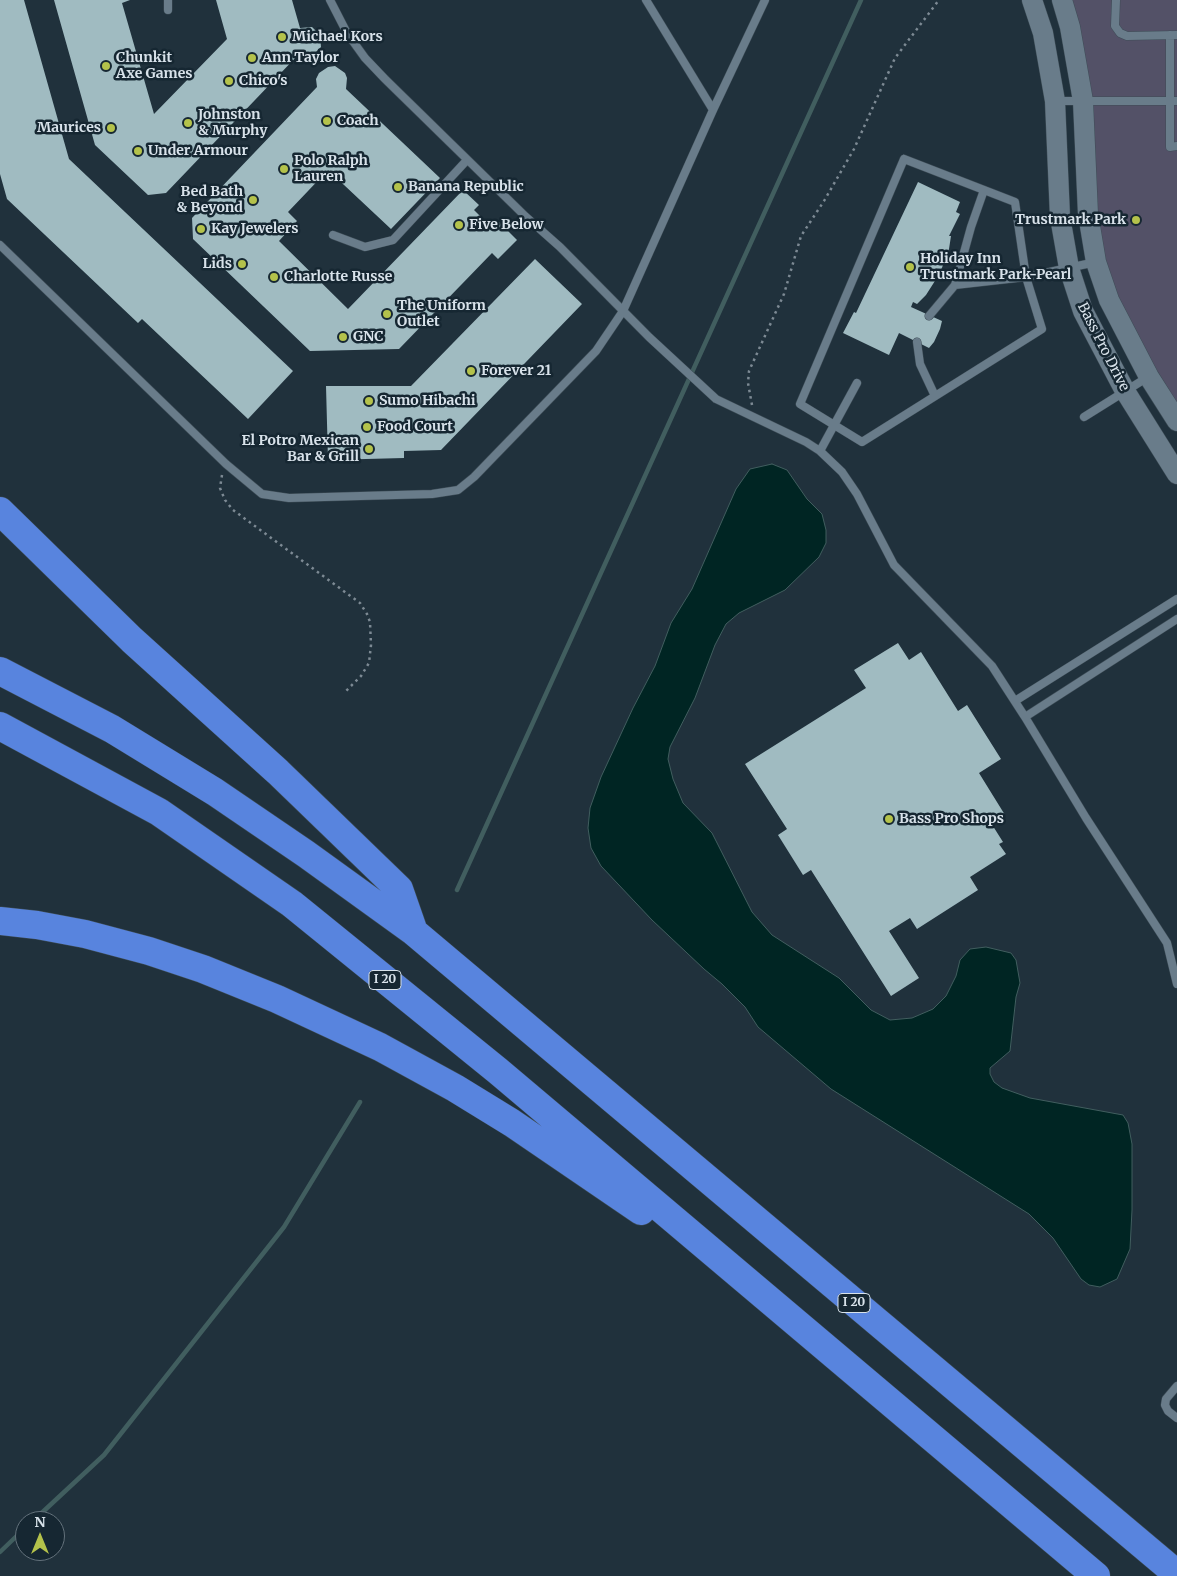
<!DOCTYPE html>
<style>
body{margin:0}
#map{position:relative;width:1177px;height:1576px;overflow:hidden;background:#20313c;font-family:Merriweather,serif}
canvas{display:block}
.north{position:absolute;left:15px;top:1511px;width:50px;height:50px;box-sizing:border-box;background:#162732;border:1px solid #64727c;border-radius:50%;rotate:0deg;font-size:14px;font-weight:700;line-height:20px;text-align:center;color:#d8e2ea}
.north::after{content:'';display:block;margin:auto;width:18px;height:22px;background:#b4c24b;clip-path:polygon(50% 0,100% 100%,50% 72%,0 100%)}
</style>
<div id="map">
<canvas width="1177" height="1576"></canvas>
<div class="north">N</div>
</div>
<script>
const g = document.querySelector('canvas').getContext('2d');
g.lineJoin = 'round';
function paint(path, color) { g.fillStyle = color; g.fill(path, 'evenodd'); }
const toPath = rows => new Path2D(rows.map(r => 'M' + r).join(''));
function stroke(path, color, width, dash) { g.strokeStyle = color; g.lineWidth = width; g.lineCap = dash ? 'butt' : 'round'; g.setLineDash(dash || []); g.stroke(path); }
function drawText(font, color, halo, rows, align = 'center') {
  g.font = font + ' Merriweather,serif'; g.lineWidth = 5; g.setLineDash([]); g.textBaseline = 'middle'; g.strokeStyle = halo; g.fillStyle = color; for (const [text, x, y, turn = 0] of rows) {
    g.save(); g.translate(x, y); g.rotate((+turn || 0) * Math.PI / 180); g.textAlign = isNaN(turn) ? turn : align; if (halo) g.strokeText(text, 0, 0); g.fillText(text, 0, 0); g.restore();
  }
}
paint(toPath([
 [1071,0,1177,0,1177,403,1132,333,1113,293,1098,244]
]), '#535167');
const water = toPath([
 [772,464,787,470,807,499,822,514,826,530,826,543,819,557,785,590,739,613,726,624,715,645,695,698,670,747,668,759,673,779,683,803,712,833,752,912,772,935,839,978,871,1010,890,1020,912,1018,933,1009,946,996,956,976,960,960,970,949,986,947,1011,953,1016,960,1020,983,1016,997,1010,1051,990,1068,990,1074,994,1082,1002,1088,1030,1098,1123,1115,1128,1123,1132,1144,1132,1210,1130,1249,1117,1279,1100,1287,1089,1285,1081,1279,1053,1238,1029,1214,831,1089,758,1027,745,1007,722,984,704,969,652,920,601,866,591,848,588,828,590,808,601,777,633,708,655,666,671,623,692,589,736,489,750,469,772,464]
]);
paint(water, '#002523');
stroke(water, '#415e5f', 1);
stroke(toPath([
 [457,890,861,0],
 [33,1521,104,1455,284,1227,360,1102],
 [0,1552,25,1528]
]), '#415e5f', 4.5);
paint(toPath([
 [0,0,24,0,69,159,293,371,248,419,142,319,138,323,7,199,0,174],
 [54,0,130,0,122,3,154,114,227,39,216,0,292,0,300,28,312,27,320,35,321,47,313,55,301,56,299,54,166,193,148,195,95,145],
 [335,66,345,73,347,78,346,89,440,178,391,229,328,170,288,212,297,221,279,241,348,309,463,190,479,205,474,210,492,228,499,222,517,240,498,259,492,253,399,349,310,351,193,239,192,218,317,87,316,79,319,73,328,67],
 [918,182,960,202,956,212,960,214,949,236,951,236,949,249,940,273,926,295,917,304,913,302,911,307,942,321,940,329,934,342,929,348,899,333,889,355,843,333,854,312,856,313],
 [535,259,582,304,441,450,404,451,404,458,328,460,326,386,411,386],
 [898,643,909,660,921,652,958,711,967,705,1001,759,979,773,1005,815,991,823,1003,842,999,844,1006,854,970,877,978,890,917,929,910,918,889,931,919,978,891,996,811,870,803,875,778,835,787,829,745,764,866,688,854,670]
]), '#a0bbc1');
const service = toPath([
 [168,0,168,10],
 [330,0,347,33,365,58,385,79,525,216,560,247,649,337,716,399,806,442,820,451,842,472,857,494,894,565,992,666,1025,717,1086,818,1167,943,1177,984],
 [646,0,713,110],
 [1116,0,1115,26,1120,33,1127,36,1177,35],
 [1170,35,1170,147,1177,146],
 [1057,101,1177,101],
 [904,159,1015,202,1026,277,1042,329,862,442,800,404,904,159],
 [333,235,365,247,393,240,467,160],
 [0,245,226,464,262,494,289,498,432,494,458,490,474,477,596,351,623,311,713,110,765,0],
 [955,285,1026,277,1096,262],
 [929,316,955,285,971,227,984,190],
 [917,342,920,364,935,396],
 [1084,417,1148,377],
 [820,451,857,383],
 [1015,701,1177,599],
 [1025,717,1177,619],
 [1177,1386,1166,1399,1165,1405,1168,1411,1177,1418]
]);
const tertiary = toPath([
 [1032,0,1043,33,1055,101,1060,217,1069,268,1083,311,1125,391,1177,474],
 [1062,0,1070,27,1083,101,1088,214,1096,262,1109,300,1149,377,1177,421]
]);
const motorway = toPath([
 [0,511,132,640,278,772,399,889,414,932],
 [0,671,112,729,215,792,306,854,414,932,1177,1574],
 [0,726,159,812,292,904,498,1071,1096,1576],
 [0,921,37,925,85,934,149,951,203,969,277,999,380,1047,455,1088,512,1123,641,1211]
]);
stroke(service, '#3e4d57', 9);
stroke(tertiary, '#3e4d57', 21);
stroke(motorway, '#3e4d57', 29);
stroke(toPath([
 [752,405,748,383,749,371,784,294,801,236,824,201,854,149,895,58,939,0],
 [222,475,220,488,225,500,233,510,360,603,367,614,370,622,371,645,369,663,361,676,344,693]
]), '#7d8a94', 2.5, [2.5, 4]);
stroke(service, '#697c8a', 8);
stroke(tertiary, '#697c8a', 20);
stroke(motorway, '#5884de', 28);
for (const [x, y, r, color] of [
 [282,37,5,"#b4c24b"],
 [252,58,5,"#b4c24b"],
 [106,66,5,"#b4c24b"],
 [229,81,5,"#b4c24b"],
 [327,121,5,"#b4c24b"],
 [188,123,5,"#b4c24b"],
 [111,128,5,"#b4c24b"],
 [138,151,5,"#b4c24b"],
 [284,169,5,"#b4c24b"],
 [398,187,5,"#b4c24b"],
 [253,200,5,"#b4c24b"],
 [1136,220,5,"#b4c24b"],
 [459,225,5,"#b4c24b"],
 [201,229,5,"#b4c24b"],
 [242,264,5,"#b4c24b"],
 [910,267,5,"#b4c24b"],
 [274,277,5,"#b4c24b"],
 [387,314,5,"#b4c24b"],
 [343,337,5,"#b4c24b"],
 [471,371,5,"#b4c24b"],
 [369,401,5,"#b4c24b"],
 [367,427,5,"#b4c24b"],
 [369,449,5,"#b4c24b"],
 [889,819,5,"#b4c24b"]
]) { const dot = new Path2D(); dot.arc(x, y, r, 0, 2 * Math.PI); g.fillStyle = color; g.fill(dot); stroke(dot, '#162732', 2); }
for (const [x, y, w] of [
 [385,980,32],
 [854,1303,32]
]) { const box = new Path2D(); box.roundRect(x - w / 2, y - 9.5, w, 19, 4); g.fillStyle = '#162732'; g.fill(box); stroke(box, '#d8e2ea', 1); }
drawText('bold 12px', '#d8e2ea', null, [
 ["I 20",385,980],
 ["I 20",854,1303]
]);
drawText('bold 14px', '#d8e2ea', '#162732', [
 ["Michael Kors",292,37],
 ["Chunkit",116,58],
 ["Axe Games",116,74],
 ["Ann Taylor",262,58],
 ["Chico's",239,81],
 ["Johnston",198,115],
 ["& Murphy",198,131],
 ["Coach",337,121],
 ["Maurices",101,128,"right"],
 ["Under Armour",148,151],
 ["Polo Ralph",294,161],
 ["Lauren",294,177],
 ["Banana Republic",408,187],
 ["Bed Bath",243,192,"right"],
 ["& Beyond",243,208,"right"],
 ["Trustmark Park",1126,220,"right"],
 ["Five Below",469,225],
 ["Kay Jewelers",211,229],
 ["Holiday Inn",920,259],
 ["Trustmark Park-Pearl",920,275],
 ["Lids",232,264,"right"],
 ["Charlotte Russe",284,277],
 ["The Uniform",397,306],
 ["Outlet",397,322],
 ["GNC",353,337],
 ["Forever 21",481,371],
 ["Sumo Hibachi",379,401],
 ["Food Court",377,427],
 ["El Potro Mexican",359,441,"right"],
 ["Bar & Grill",359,457,"right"],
 ["Bass Pro Shops",899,819]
], 'left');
drawText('14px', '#d8e2ea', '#162732', [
 ["Bass Pro Drive",1103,347,63]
]);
</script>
